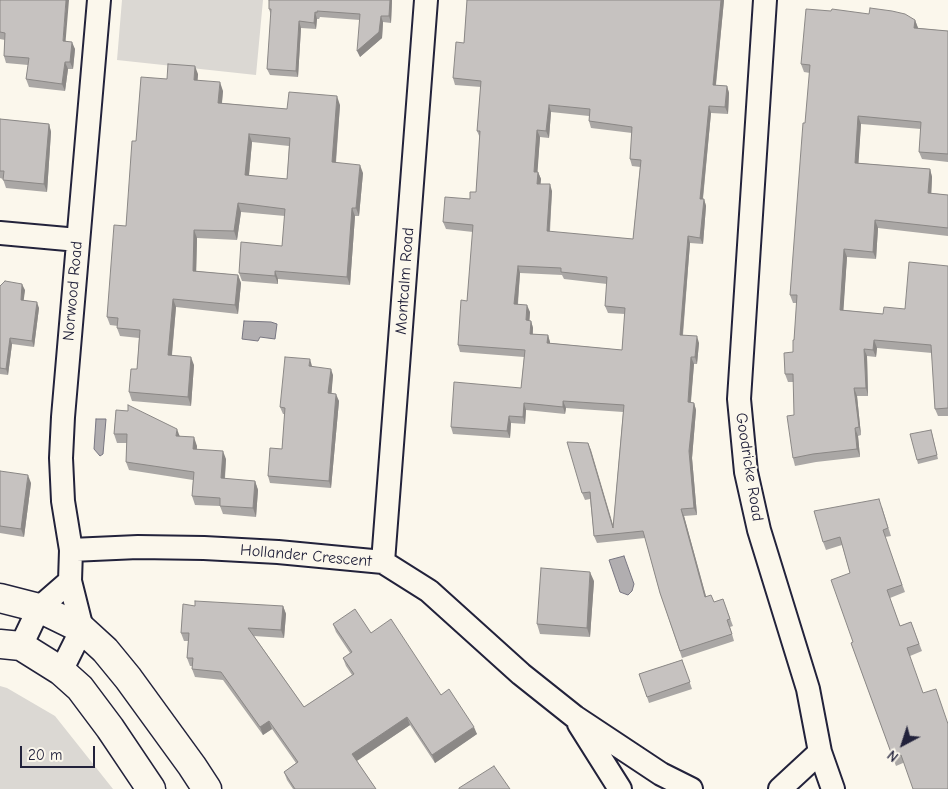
<!DOCTYPE html>
<style>
body{margin:0}
#map{position:relative;width:948px;height:789px;overflow:hidden;background:#fbf7ec;font-family:"Comic Neue",sans-serif}
canvas{display:block}
.north{position:absolute;left:878px;top:719px;width:50px;height:50px;-webkit-text-stroke:4px #fbf7ec;paint-order:stroke;rotate:220deg;font-size:14px;font-weight:700;line-height:20px;text-align:center;color:#22223b}
.north::after{content:'';display:block;margin:auto;width:18px;height:22px;background:#22223b;clip-path:polygon(50% 0,100% 100%,50% 72%,0 100%)}
.scale{position:absolute;left:20px;top:746px;width:75px;height:22px;box-sizing:border-box;border:2px solid #22223b;border-top:0;padding-left:6px;font-size:15px;line-height:18px;white-space:nowrap;color:#22223b;-webkit-text-stroke:4px #fbf7ec;paint-order:stroke}
</style>
<div id="map">
<canvas width="948" height="789"></canvas>
<div class="north">N</div>
<div class="scale">20 m</div>
</div>
<script>
const g = document.querySelector('canvas').getContext('2d');
g.lineJoin = 'round';
function paint(path, color) { g.fillStyle = color; g.fill(path, 'evenodd'); }
const toPath = rows => new Path2D(rows.map(r => 'M' + r).join(''));
function stroke(path, color, width, dash) { g.strokeStyle = color; g.lineWidth = width; g.lineCap = dash ? 'butt' : 'round'; g.setLineDash(dash || []); g.stroke(path); }
function drawText(font, color, halo, rows, align = 'center') {
  g.font = font + ' "Comic Neue",sans-serif'; g.lineWidth = 4; g.setLineDash([]); g.textBaseline = 'middle'; g.strokeStyle = halo; g.fillStyle = color; for (const [text, x, y, turn = 0] of rows) {
    g.save(); g.translate(x, y); g.rotate((+turn || 0) * Math.PI / 180); g.textAlign = isNaN(turn) ? turn : align; if (halo) g.strokeText(text, 0, 0); g.fillText(text, 0, 0); g.restore();
  }
}
paint(toPath([
 [122,0,263,0,256,75,117,60],
 [0,686,7,688,55,716,113,789,0,789]
]), '#dbd8d3');
const water = toPath([
 [244,321,271,322,277,324,275,339,260,337,258,341,242,339,244,321],
 [96,419,106,419,103,454,100,456,94,449,96,419],
 [624,556,634,584,632,591,628,595,620,592,609,560,624,556]
]);
paint(water, '#b1aeb0');
stroke(water, '#787681', 1);
const minor = toPath([
 [765,0,739,399,746,472,759,530,808,689,820,752,780,789],
 [0,233,78,240],
 [71,550,138,547,204,548,278,552,383,562,429,591,521,674,575,717,661,774,691,789],
 [383,562,426,0],
 [21,646,39,608,70,581],
 [61,671,82,629,70,581,71,550,63,501,61,458,63,417,99,0],
 [579,724,620,789],
 [820,752,833,789]
]);
const tertiary = toPath([
 [0,598,39,608,82,629,105,650,128,678,192,766,207,789],
 [0,644,21,646,61,671,80,688,110,728,151,789]
]);
stroke(minor, '#22223b', 26);
stroke(tertiary, '#22223b', 31);
stroke(minor, '#fbf7ec', 22);
stroke(tertiary, '#fbf7ec', 28);
paint(toPath([
 [0,0,66,41,75,49,73,69,68,69,65,91,29,87,26,79,28,65,6,63,4,56,5,40,0,39],
 [392,0,391,23,383,22,382,38,360,57,360,20,320,17,319,19,317,19,316,29,301,28,298,77,270,75,267,69,271,15,269,9],
 [467,0,724,0,716,85,727,86,729,93,728,114,711,113,703,199,704,199,706,206,703,244,690,243,683,335,699,343,697,364,694,364,691,402,694,403,696,410,692,458,697,515,684,516,706,596,714,602,723,599,733,626,730,627,734,641,682,658,660,593,645,538,597,543,594,536,590,499,585,500,582,493,588,443,613,527,623,412,566,408,565,414,526,410,525,424,511,423,510,438,453,434,451,427,521,388,524,357,460,352,458,345,467,301,473,232,446,229,443,222,470,199,476,192,480,138,477,131,481,87,455,85,453,78,464,43],
 [551,112,589,116,589,121,591,128,632,133,630,159,632,166,640,167,633,239,550,232,552,191,540,184,541,179,538,172,537,172,540,137,549,138],
 [520,273,562,275,564,279,607,284,605,306,608,313,625,314,622,350,550,343,548,335,533,334,533,328,531,321,529,321,530,312,518,304],
 [915,20,918,28,948,31,948,162,922,159,919,152,921,129,861,124,858,163,930,169,932,177,931,193,948,195,948,236,878,228,876,259,847,257,843,310,883,314,905,309,948,266,948,416,938,416,935,409,932,353,877,348,876,357,867,356,868,396,857,396,861,435,858,436,860,457,816,462,795,466,793,458,794,415,794,382,788,382,785,374,793,352,794,340,797,303,793,303,790,295,810,73,804,72,801,64],
 [198,74,197,81,223,91,222,103,287,109,340,105,336,163,363,173,359,216,355,216,350,285,278,279,278,284,242,281,239,273,282,246,285,216,241,212,237,240,197,238,196,271,238,275,241,283,238,314,176,307,172,355,194,365,191,406,132,401,129,392,137,369,139,338,120,336,117,328,118,326,110,325,107,317,126,226,136,141,167,79],
 [252,142,289,146,287,179,249,176],
 [0,119,49,124,51,132,47,192,6,188,3,179,0,178],
 [0,286,25,290,23,300,39,308,34,347,12,344,8,375,0,374],
 [312,366,312,367,333,375,331,394,339,401,331,488,270,483,268,476,282,449,285,414,283,414,280,407],
 [116,410,180,436,197,446,197,449,226,459,225,479,255,481,258,490,256,517,223,514,220,506,195,505,192,496,193,480,129,470,126,462,127,443,117,443,114,434],
 [932,433,938,459,918,464,917,460],
 [0,471,31,483,24,537,0,533],
 [882,507,891,536,885,537,905,592,890,598,900,626,911,622,922,651,910,656,903,763,896,766,851,643,853,642,850,573,842,545,826,550,823,542],
 [594,581,590,637,540,634,537,624],
 [195,606,283,606,286,614,284,638,254,636,304,707,352,675,346,666,343,658,350,653,336,632,333,624,371,633,441,695,477,734,435,763,410,725,357,761,376,789,293,789,287,780,284,772,296,763,272,729,263,735,223,680,195,677,192,669,192,666,190,666,187,658,188,641,184,641,181,633],
 [682,660,692,689,649,703,639,674]
]), '#aaa7a5');
paint(toPath([
 [66,0,69,0,65,48,63,41],
 [390,0,392,0,391,23,389,16],
 [721,0,724,0,715,92,713,85],
 [315,12,317,19,316,29,314,23],
 [381,16,383,22,382,38,360,57,357,51],
 [915,20,918,28,917,36,914,28],
 [299,21,301,28,298,77,296,71],
 [72,42,75,49,73,69,70,62],
 [65,62,68,69,65,91,62,84],
 [195,66,198,74,197,89,194,80],
 [220,82,223,91,221,111,218,103],
 [727,86,729,93,728,114,725,107],
 [337,96,340,105,335,170,332,162],
 [549,105,551,112,549,138,546,131],
 [709,106,711,113,702,206,700,199],
 [858,116,861,124,858,171,855,163],
 [49,124,51,132,47,192,44,184],
 [537,130,540,137,537,179,534,172],
 [249,134,252,142,248,184,245,175],
 [360,165,363,173,359,216,356,208],
 [930,169,932,177,931,201,928,193],
 [538,172,541,179,540,191,537,184],
 [550,184,552,191,549,238,547,231],
 [704,199,706,206,703,244,700,238],
 [238,203,241,212,237,240,234,231],
 [352,208,355,216,350,285,347,277],
 [875,220,878,228,876,259,873,252],
 [194,230,197,238,196,279,193,271],
 [688,236,690,243,682,342,680,335],
 [844,249,847,257,843,317,840,310],
 [518,266,520,273,517,311,514,304],
 [275,271,278,279,278,284,275,276],
 [238,275,241,283,238,314,235,305],
 [22,284,25,290,23,306,21,300],
 [173,299,176,307,171,363,168,355],
 [37,302,39,308,34,347,32,341],
 [527,305,530,312,529,327,526,320],
 [531,321,533,328,532,341,530,334],
 [548,335,550,342,549,350,547,343],
 [697,336,699,343,697,364,695,357],
 [10,338,12,344,8,375,6,369],
 [874,340,877,348,876,357,873,350],
 [864,349,867,356,868,396,866,388],
 [191,357,194,365,191,406,188,397],
 [691,357,694,364,690,409,688,402],
 [310,359,312,366,311,373,309,366],
 [331,369,333,375,331,400,328,393],
 [854,388,857,396,861,435,859,427],
 [336,394,339,401,331,488,329,481],
 [563,401,566,408,565,414,563,407],
 [524,403,526,410,525,424,523,417],
 [694,403,696,410,692,458,697,515,694,508,689,451],
 [509,416,511,423,510,438,507,431],
 [855,428,858,436,860,457,857,449],
 [177,429,180,437,176,436],
 [194,437,197,446,196,457,193,449],
 [588,443,591,450,616,535,613,528],
 [223,451,226,459,224,487,221,478],
 [28,475,31,483,24,537,21,529],
 [255,481,258,490,256,517,253,508],
 [681,509,684,516,708,604,705,597],
 [590,572,594,581,590,637,587,628],
 [283,606,286,614,284,638,281,630],
 [407,717,410,725,355,762,352,754],
 [269,721,272,729,263,735,260,727],
 [474,727,477,734,435,763,432,755]
]), '#8b8886');
const building = toPath([
 [0,0,66,0,63,41,72,42,70,62,65,62,62,84,26,79,29,58,4,56,5,33,0,32,0,0],
 [269,0,390,0,389,16,381,16,379,32,357,51,360,14,317,11,317,13,315,12,314,23,299,21,296,71,267,69,271,9,269,9,269,0],
 [467,0,721,0,713,85,727,86,725,107,709,106,700,199,704,199,700,238,688,236,680,335,697,336,695,357,691,357,688,402,694,403,689,451,694,508,681,509,705,597,711,595,714,602,723,599,730,619,727,620,732,634,680,651,660,593,643,531,594,536,590,492,582,493,567,442,588,443,613,528,624,405,563,401,563,407,524,403,523,417,509,416,507,431,451,427,454,382,521,388,525,350,458,345,461,300,467,301,473,225,443,222,445,197,470,199,470,192,476,192,480,131,477,131,481,81,453,78,456,42,464,43,467,0],
 [549,105,590,109,589,121,632,127,630,159,641,160,633,239,547,231,550,184,537,184,538,172,534,172,537,130,546,131,549,105],
 [518,266,561,268,561,272,607,277,605,306,625,308,622,350,547,343,548,335,530,334,531,321,526,320,527,305,514,304,518,266],
 [870,8,892,11,905,14,915,20,914,28,948,31,948,154,919,152,921,122,858,116,855,163,930,169,928,193,948,195,948,228,875,220,873,252,844,249,840,310,883,314,884,307,905,309,909,262,948,266,948,408,935,409,931,345,874,340,873,350,864,349,866,388,854,388,859,427,855,428,857,449,813,454,793,458,787,416,794,415,793,374,785,374,784,353,793,352,793,340,794,340,797,295,790,295,803,123,805,123,810,65,801,64,806,9,831,11,832,9,869,14,870,8],
 [168,64,195,66,194,80,220,82,218,103,287,109,289,92,337,96,332,162,360,165,356,208,352,208,347,277,275,271,275,276,239,273,241,242,282,246,285,209,238,203,234,231,194,230,193,271,238,275,235,305,173,299,168,355,191,357,188,397,129,392,131,369,137,369,140,330,117,328,118,318,107,317,114,225,126,226,132,141,136,141,141,77,167,79,168,64],
 [249,134,290,138,287,179,245,175,249,134],
 [0,119,49,124,44,184,3,180,4,171,0,171,0,119],
 [5,281,22,284,21,300,37,302,32,341,10,338,6,369,0,368,0,286,5,281],
 [285,357,310,359,309,366,331,369,328,393,336,394,329,481,268,476,270,448,282,449,285,408,280,407,285,357],
 [128,405,177,429,176,436,194,437,193,449,223,451,221,478,255,481,253,508,220,506,220,498,192,496,194,472,126,462,127,434,114,434,116,410,128,411,128,405],
 [931,430,937,455,917,460,910,434,931,430],
 [0,471,28,475,21,529,0,526,0,471],
 [879,499,888,528,883,530,902,585,887,590,900,626,911,622,919,644,907,648,923,693,936,689,948,724,948,789,913,789,901,755,893,758,851,643,853,642,831,580,850,573,840,537,823,542,814,511,879,499],
 [541,568,590,572,587,628,537,624,541,568],
 [195,601,283,606,281,630,248,628,304,707,354,674,343,658,352,652,333,624,355,609,371,633,391,619,441,695,449,689,474,727,432,755,407,717,352,754,376,789,295,789,284,772,298,762,269,721,260,727,221,672,192,669,193,658,187,658,189,633,181,633,183,604,195,606,195,601],
 [682,660,690,682,647,697,639,674,682,660],
 [494,766,510,789,459,789,459,788,494,766]
]);
paint(building, '#c6c2c0');
stroke(building, '#8b8886', 1);
drawText('16px', '#22223b', '#fbf7ec', [
 ["Montcalm Road",405,281,-86],
 ["Norwood Road",73,291,-85],
 ["Goodricke Road",749,467,81],
 ["Hollander Crescent",306,556,5]
]);
</script>
